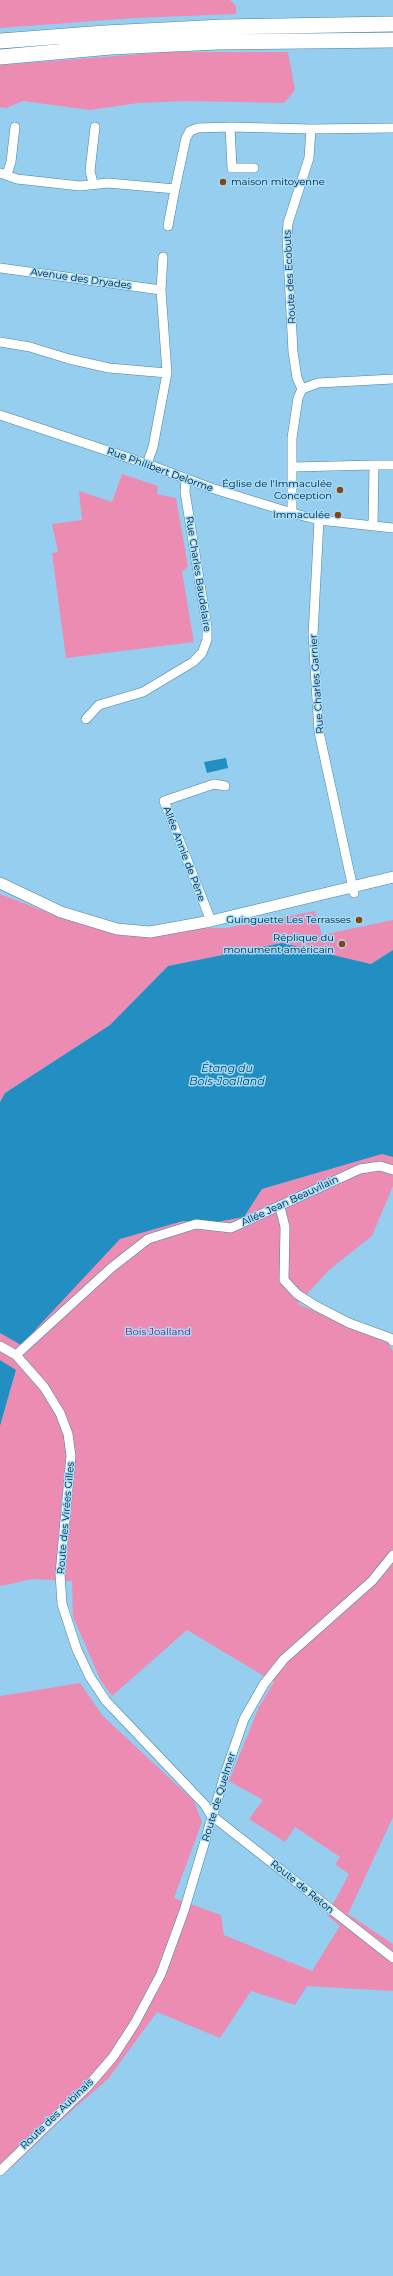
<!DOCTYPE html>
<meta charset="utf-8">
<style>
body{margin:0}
canvas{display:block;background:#96ceef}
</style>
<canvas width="393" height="2276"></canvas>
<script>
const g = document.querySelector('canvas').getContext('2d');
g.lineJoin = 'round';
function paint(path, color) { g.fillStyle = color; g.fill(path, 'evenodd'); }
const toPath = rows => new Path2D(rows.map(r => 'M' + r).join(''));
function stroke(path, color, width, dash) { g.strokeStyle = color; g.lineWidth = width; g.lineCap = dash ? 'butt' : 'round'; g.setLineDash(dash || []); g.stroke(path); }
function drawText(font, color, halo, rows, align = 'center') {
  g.font = font + ' Montserrat,sans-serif'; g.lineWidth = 3; g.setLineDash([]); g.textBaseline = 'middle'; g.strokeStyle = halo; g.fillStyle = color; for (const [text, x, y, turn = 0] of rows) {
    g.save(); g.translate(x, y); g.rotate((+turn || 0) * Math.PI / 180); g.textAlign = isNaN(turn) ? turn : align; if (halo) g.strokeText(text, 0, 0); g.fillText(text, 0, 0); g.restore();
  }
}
paint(toPath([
 [0,0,230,0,236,6,236,14,134,18,0,28],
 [169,52,288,52,295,90,284,103,185,101,138,103,90,110,23,101,6,108,0,107,0,65],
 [122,474,158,486,157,494,176,498,188,566,182,572,194,642,66,658,52,553,58,552,52,524,82,520,79,491,112,502],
 [0,894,57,916,109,933,130,936,200,925,207,928,226,928,315,911,322,935,393,920,393,950,371,964,282,943,168,966,110,1025,5,1093,0,1102],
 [382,1154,393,1157,393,1186,372,1236,329,1270,298,1304,388,1343,393,1351,393,1817,348,1914,393,1944,393,1991,307,1986,295,2005,251,1991,220,2038,157,2012,108,2079,59,2122,11,2168,2,2163,0,2164,0,1696,80,1683,103,1716,194,1801,202,1822,174,1898,221,1915,224,1935,312,1971,340,1926,327,1915,349,1874,335,1864,340,1857,295,1827,285,1842,249,1819,263,1800,229,1781,259,1707,274,1682,187,1630,112,1696,101,1681,73,1617,72,1581,33,1579,0,1586,0,1426,16,1371,0,1360,0,1333,21,1344,120,1239,183,1221,217,1222,244,1217,262,1189]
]), '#ec8cb3');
paint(toPath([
 [226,758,228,768,207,773,204,762],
 [282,943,371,964,393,950,393,1157,382,1154,262,1189,244,1217,217,1222,183,1221,120,1239,21,1345,0,1333,0,1102,5,1093,110,1025,168,966],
 [0,1360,16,1370,0,1426]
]), '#228ec1');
const minor = toPath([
 [230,127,232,168,254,168],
 [0,173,17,179,80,186,108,183,175,189,186,138,190,131,198,128,230,127,311,129],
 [7,174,11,162,15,127],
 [93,183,90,171,95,127],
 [168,226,175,189],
 [0,268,161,290],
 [0,342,30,347,69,359,109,368,167,373],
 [302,389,297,378,293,352,287,237,288,223,309,158,311,129,393,128],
 [0,415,147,464,211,488,292,513,319,520,393,528],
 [147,464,153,447,167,373,161,290,163,257],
 [374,465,393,465],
 [293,467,374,465,373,526],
 [292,513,292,438,298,398,302,389,318,383,393,379],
 [319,520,313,635,319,732,354,893],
 [86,719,99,705,143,692,193,662,202,653,207,640,207,627,185,492,186,478],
 [211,921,164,801,214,784,225,786],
 [280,1207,285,1227,284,1280,297,1294,316,1306,349,1323,390,1338,393,1341],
 [0,1346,16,1355,44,1387,60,1413,68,1434,71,1456,60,1574,62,1604,77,1650,90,1677,106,1701,205,1805,211,1815,393,1958],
 [16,1355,111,1268,148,1239,196,1224,231,1228,360,1169,380,1166,393,1170],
 [0,2171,88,2086,113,2057,135,2023,161,1974,184,1911,225,1774,244,1719,264,1684,284,1659,372,1581,393,1555]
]);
const tertiary = toPath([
 [0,883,61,912,117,929,150,932,211,921,393,877]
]);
const trunk = toPath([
 [0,41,105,33,223,27,393,24],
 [0,57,111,47,217,42,393,40]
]);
stroke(minor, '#4c82a0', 10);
stroke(tertiary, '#4c82a0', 12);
stroke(trunk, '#4c82a0', 16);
stroke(minor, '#fff', 9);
stroke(tertiary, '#fff', 11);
stroke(trunk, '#fff', 15);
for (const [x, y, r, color] of [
 [223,182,4,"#85450d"],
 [340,490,4,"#85450d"],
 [338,515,4,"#85450d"],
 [359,920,4,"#85450d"],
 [342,944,4,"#85450d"]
]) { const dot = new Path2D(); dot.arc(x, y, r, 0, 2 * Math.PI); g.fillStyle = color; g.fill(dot); stroke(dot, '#a3dbfc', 1.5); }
drawText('10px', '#061d29', '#a3dbfc', [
 ["maison mitoyenne",231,182,"left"],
 ["Église de l'Immaculée",332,484],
 ["Conception",332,496],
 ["Immaculée",330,515],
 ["Guinguette Les Terrasses",351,920],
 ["Réplique du",334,938],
 ["monument américain",334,950]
], 'right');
drawText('10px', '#061d29', '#a3dbfc', [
 ["Route des Ecobuts",290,277,-93],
 ["Avenue des Dryades",81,279,8],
 ["Rue Philibert Delorme",160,470,20],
 ["Rue Charles Baudelaire",198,574,81],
 ["Rue Charles Garnier",317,684,-94],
 ["Allée Annie de Pène",184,854,69],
 ["Allée Jean Beauvilain",290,1201,-25],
 ["Route des Virées Gilles",66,1518,-85],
 ["Route de Quelmer",219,1797,-73],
 ["Route de Reton",302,1887,39],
 ["Route des Aubinais",57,2114,-44]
]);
drawText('10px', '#990c5b', '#a3dbfc', [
 ["Bois Joalland",158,1332]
]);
drawText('italic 11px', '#023f59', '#a3dbfc', [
 ["Étang du",227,1069],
 ["Bois-Joalland",227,1082]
]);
</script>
